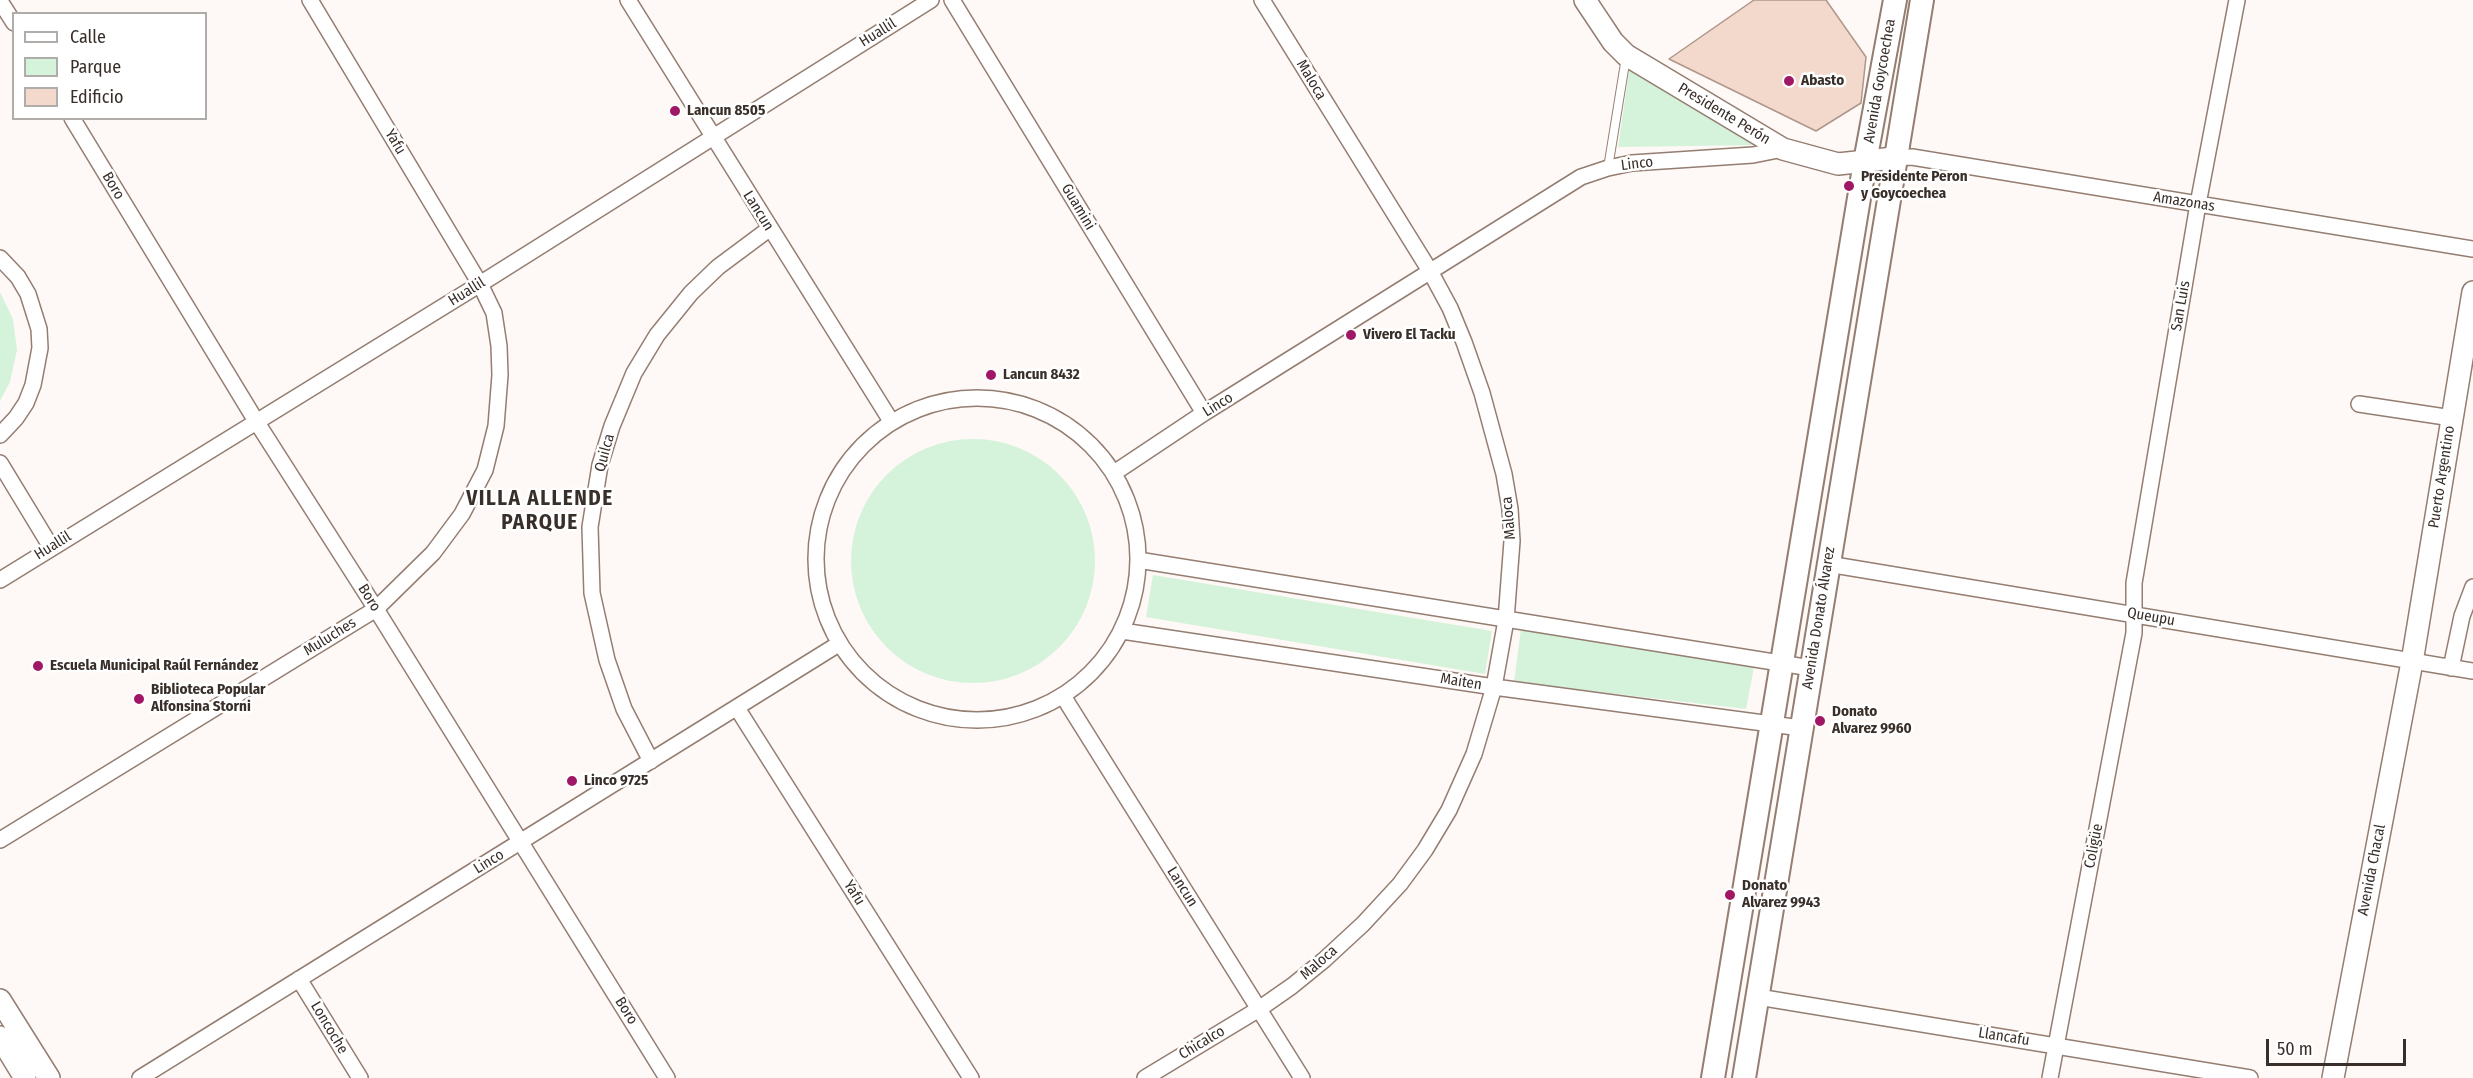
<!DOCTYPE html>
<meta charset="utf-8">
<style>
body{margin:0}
#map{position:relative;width:2473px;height:1078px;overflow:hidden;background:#fef9f6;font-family:"Fira Sans Condensed",sans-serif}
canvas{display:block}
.legend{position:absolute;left:12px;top:12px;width:195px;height:108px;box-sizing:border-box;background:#fff;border:2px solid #b0acaa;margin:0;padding:8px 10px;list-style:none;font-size:18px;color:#392f2a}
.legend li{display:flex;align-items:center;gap:12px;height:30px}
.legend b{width:30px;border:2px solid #b0acaa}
.scale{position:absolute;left:2266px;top:1039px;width:140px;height:27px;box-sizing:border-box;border:3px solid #392f2a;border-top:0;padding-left:8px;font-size:18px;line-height:21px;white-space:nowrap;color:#392f2a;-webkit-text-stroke:4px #fff;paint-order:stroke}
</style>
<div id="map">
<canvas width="2473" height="1078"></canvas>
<ul class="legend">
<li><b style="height:8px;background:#fff"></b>Calle</li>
<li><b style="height:16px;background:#d5f2da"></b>Parque</li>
<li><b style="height:16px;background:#f2d9cc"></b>Edificio</li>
</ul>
<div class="scale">50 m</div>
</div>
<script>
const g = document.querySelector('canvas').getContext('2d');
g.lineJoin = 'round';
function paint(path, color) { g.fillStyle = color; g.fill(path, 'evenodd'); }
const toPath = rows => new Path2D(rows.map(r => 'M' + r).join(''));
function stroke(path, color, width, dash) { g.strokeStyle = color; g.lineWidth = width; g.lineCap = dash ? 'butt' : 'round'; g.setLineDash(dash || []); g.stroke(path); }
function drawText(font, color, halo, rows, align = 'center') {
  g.font = font + ' "Fira Sans Condensed",sans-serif'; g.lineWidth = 5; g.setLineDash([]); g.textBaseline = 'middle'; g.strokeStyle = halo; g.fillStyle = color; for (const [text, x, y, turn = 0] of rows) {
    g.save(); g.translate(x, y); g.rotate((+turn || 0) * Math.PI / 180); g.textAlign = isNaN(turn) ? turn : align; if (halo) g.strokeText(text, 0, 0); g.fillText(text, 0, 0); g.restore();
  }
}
paint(toPath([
 [1631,58,1759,145,1618,147],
 [0,292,13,319,17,350,10,382,0,401],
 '851 561a122 122 0 1 1 244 0a122 122 0 1 1-244 0Z',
 [1153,575,1492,631,1485,674,1146,617],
 [1521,629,1754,667,1746,709,1514,682]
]), '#d5f2da');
const building = toPath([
 [1754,0,1826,0,1866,57,1861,103,1816,131,1669,59,1754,0]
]);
paint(building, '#f2d9cc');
stroke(building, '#ae968a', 1.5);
const lane = toPath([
 [1608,168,1626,57]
]);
const street = toPath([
 [628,0,891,421],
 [952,0,1204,413],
 [0,1,14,23],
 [72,118,256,421,376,609,667,1078],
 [1894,158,1912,157,2473,249],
 [0,258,18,277,28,294,39,329,40,348,33,385,26,403,16,418,0,435],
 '816 559a161 161 0 1 1 322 0a161 161 0 1 1-322 0Z',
 [2359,404,2452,418],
 [0,463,51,547],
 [1114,473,1204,413,1581,177,1608,168,1632,163,1753,155,1783,149],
 [1138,560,1811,668],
 [1828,564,2473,671],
 [0,580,480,284,931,0],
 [1122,631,1494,687,1801,728],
 [2451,668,2462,616,2473,587],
 [1063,696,1302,1078],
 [737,708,971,1078],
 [651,761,624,709,607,660,592,593,590,527,600,465,612,426,634,373,657,335,691,293,718,267,769,229],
 [0,840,376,609,433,553,462,514,485,470,496,426,500,375,499,346,494,313,480,284,310,0],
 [299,979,360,1078],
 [1758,997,2250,1078],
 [140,1078,837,645],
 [1145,1078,1259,1009,1292,986,1324,960,1363,924,1400,884,1425,850,1449,810,1474,754,1494,687,1506,620,1512,541,1510,509,1504,474,1482,393,1464,342,1450,308,1430,271,1262,0],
 [2050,1078,2134,633,2134,583,2198,204,2237,0]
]);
const secondary = toPath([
 [1585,0,1613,42,1626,55,1783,149,1838,164,1894,158],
 [0,1000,49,1078],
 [0,1037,25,1078],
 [2333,1078,2412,662,2473,292]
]);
const primary = toPath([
 [1713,1078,1865,162,1895,0],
 [1744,1078,1922,0]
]);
stroke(lane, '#947d71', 10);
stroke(street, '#947d71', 18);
stroke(secondary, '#947d71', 24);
stroke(primary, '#947d71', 26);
stroke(lane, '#fff', 8);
stroke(street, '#fff', 15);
stroke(secondary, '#fff', 21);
stroke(primary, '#fff', 22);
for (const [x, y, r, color] of [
 [1789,81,6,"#a01865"],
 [675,111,6,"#a01865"],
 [1849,186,6,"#a01865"],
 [1351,335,6,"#a01865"],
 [991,375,6,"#a01865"],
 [38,666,6,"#a01865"],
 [139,699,6,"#a01865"],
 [1820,721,6,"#a01865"],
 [572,781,6,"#a01865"],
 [1730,895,6,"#a01865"]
]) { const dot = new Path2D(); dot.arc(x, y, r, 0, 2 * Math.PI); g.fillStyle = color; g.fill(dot); stroke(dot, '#fff', 2); }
drawText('15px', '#392f2a', '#fff', [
 ["Huallil",878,33,-32],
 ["Maloca",1311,80,59],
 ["Avenida Goycoechea",1880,81,-80],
 ["Presidente Perón",1724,114,31],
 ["Yafu",395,142,59],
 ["Linco",1637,164,-7],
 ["Boro",113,186,59],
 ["Amazonas",2184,202,9],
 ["Guamini",1078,207,59],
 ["Lancun",758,211,58],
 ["Huallil",467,292,-32],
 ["San Luis",2181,306,-80],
 ["Linco",1218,405,-32],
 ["Quilca",605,453,-75],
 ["Puerto Argentino",2442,477,-81],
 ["Maloca",1509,518,-95],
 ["Huallil",53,546,-32],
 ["Boro",369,598,58],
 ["Queupu",2151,617,10],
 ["Avenida Donato Álvarez",1819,618,-81],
 ["Muluches",330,637,-32],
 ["Maiten",1461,682,9],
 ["Coligüe",2094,846,-79],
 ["Linco",489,862,-32],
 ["Avenida Chacal",2372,870,-79],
 ["Lancun",1182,887,58],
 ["Yafu",854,893,58],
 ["Maloca",1319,963,-41],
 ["Boro",626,1011,58],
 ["Loncoche",329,1028,59],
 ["Llancafu",2004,1037,9],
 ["Chicalco",1202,1043,-31]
]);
drawText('bold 15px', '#392f2a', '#fff', [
 ["Abasto",1801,81],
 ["Lancun 8505",687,111],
 ["Presidente Peron",1861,177],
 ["y Goycoechea",1861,194],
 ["Vivero El Tacku",1363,335],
 ["Lancun 8432",1003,375],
 ["Escuela Municipal Raúl Fernández",50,666],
 ["Biblioteca Popular",151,690],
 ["Alfonsina Storni",151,707],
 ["Donato",1832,712],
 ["Alvarez 9960",1832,729],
 ["Linco 9725",584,781],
 ["Donato",1742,886],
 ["Alvarez 9943",1742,903]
], 'left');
g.letterSpacing = '1.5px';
drawText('bold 21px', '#392f2a', '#fff', [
 ["VILLA ALLENDE",540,499],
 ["PARQUE",540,523]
]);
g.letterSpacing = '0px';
</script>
